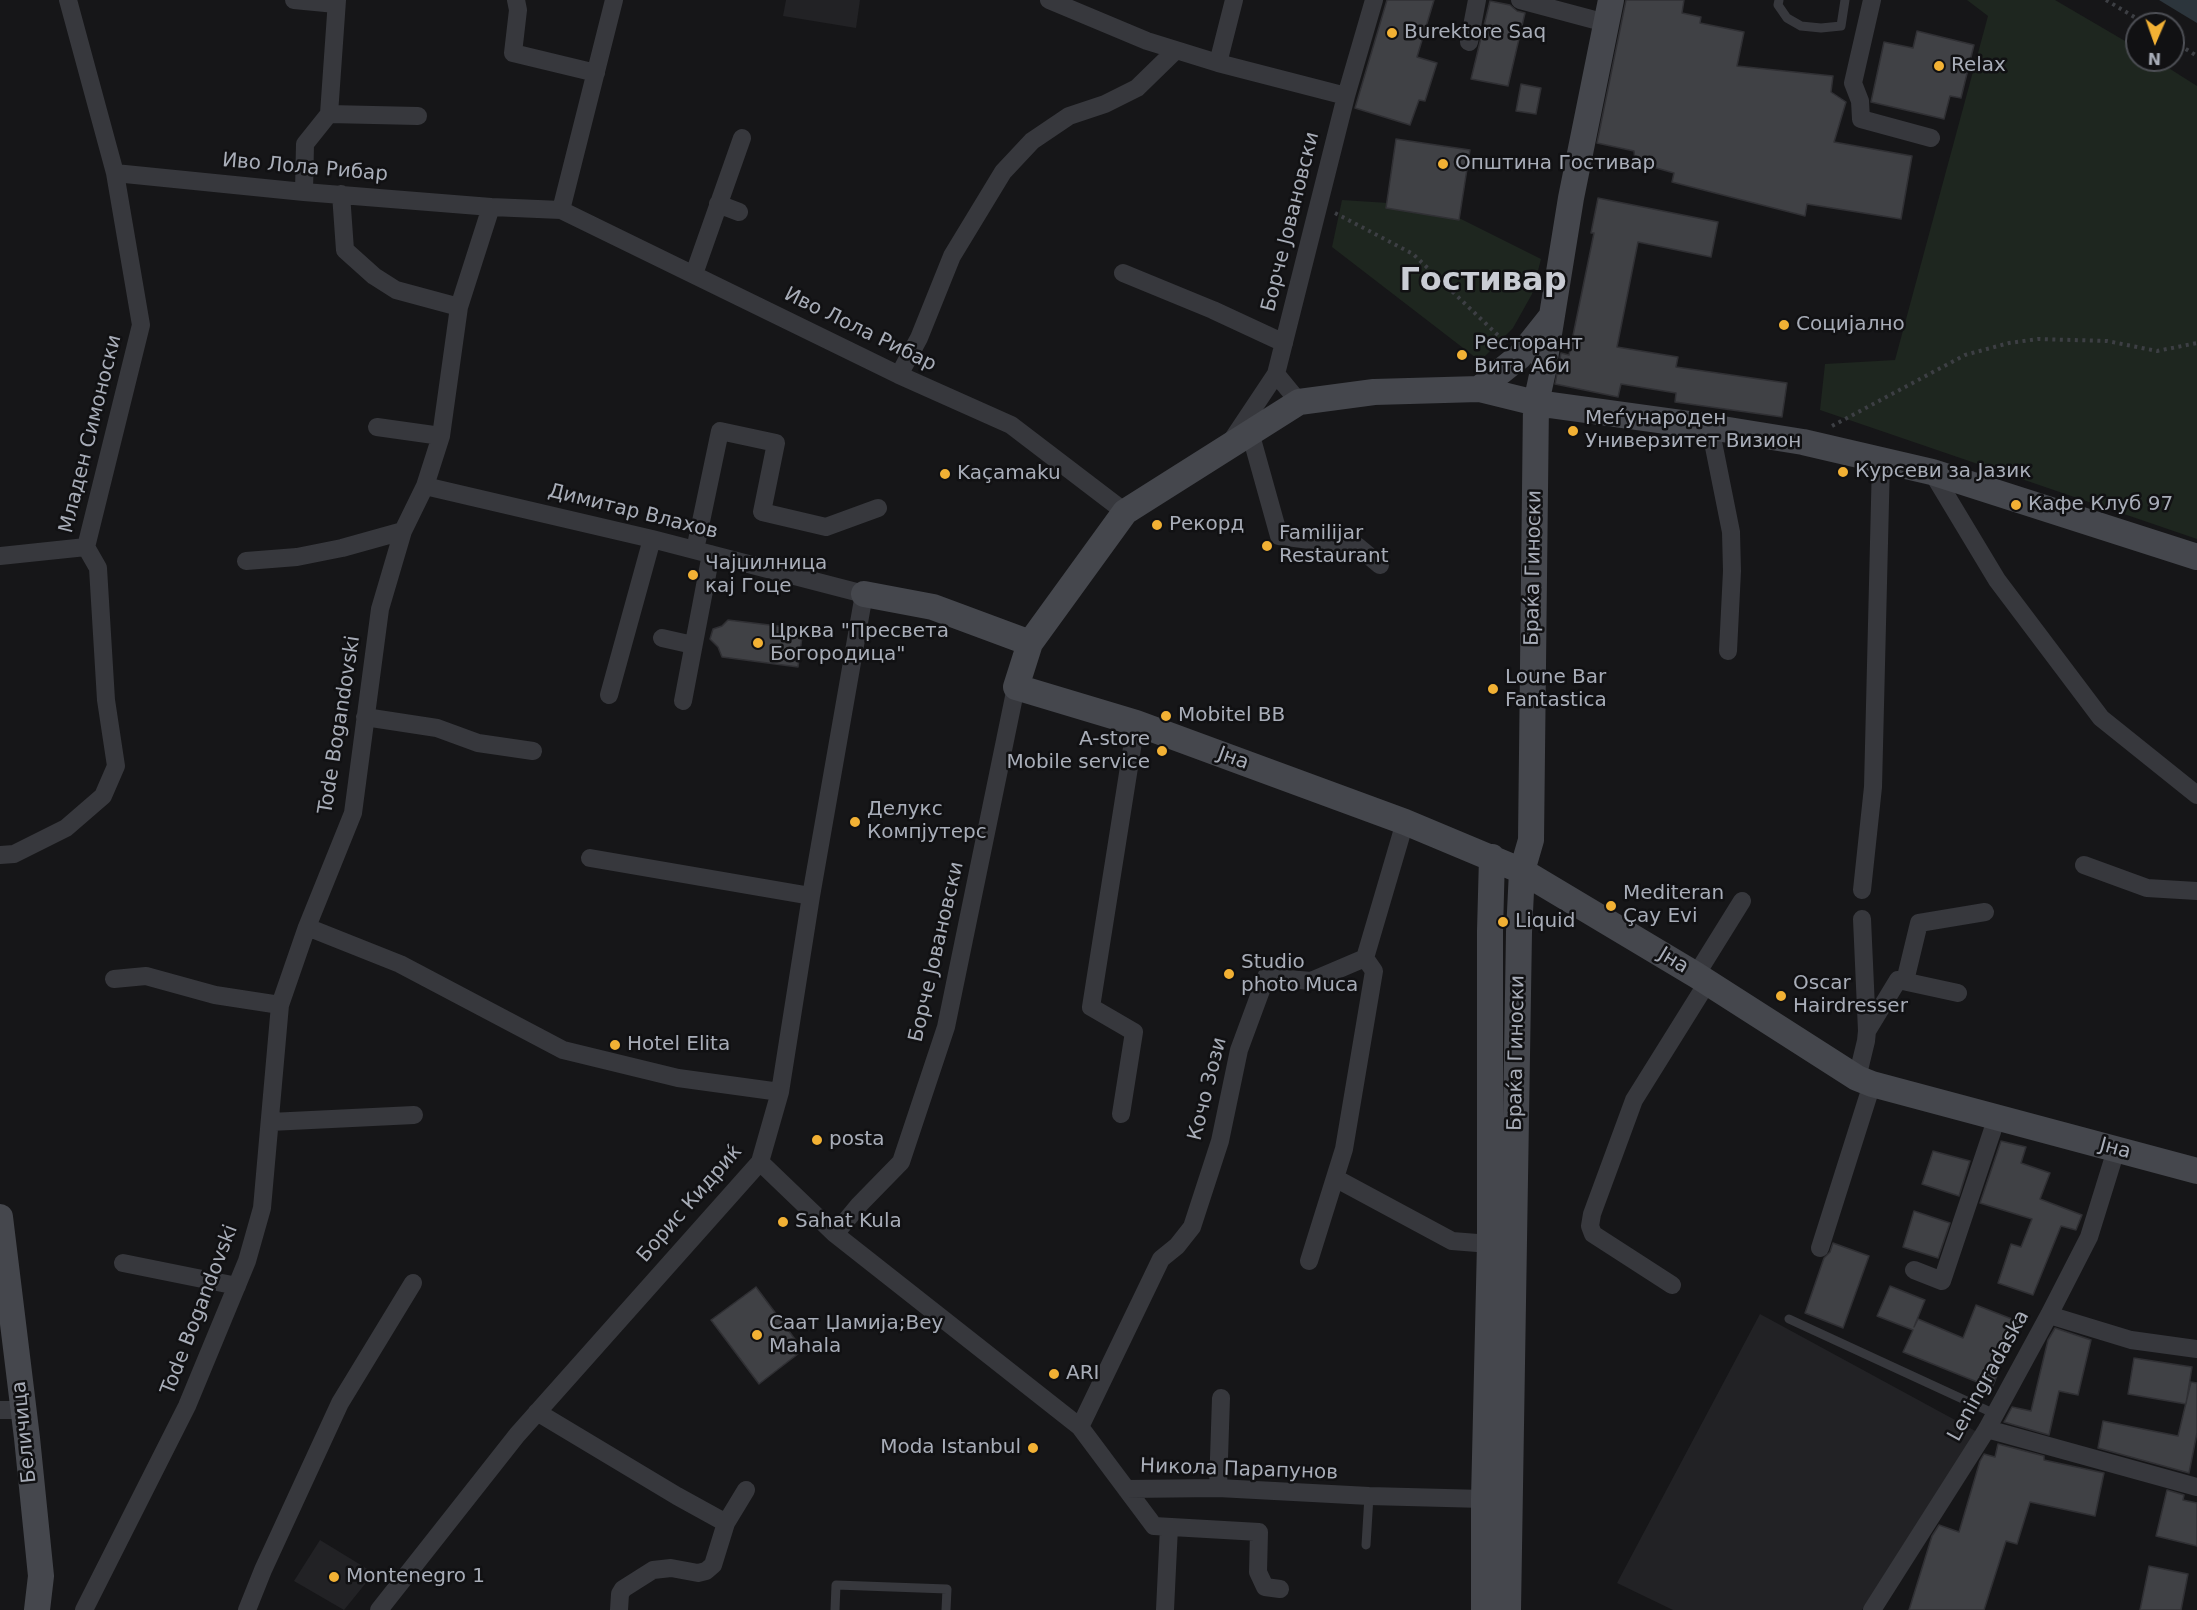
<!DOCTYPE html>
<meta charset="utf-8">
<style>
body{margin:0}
#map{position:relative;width:2197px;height:1610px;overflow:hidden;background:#161618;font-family:"DejaVu Sans",sans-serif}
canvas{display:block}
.north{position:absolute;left:2125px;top:12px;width:60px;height:60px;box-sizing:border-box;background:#111113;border:2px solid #4d4f55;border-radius:50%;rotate:182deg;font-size:16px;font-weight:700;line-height:24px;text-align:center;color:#a8adb8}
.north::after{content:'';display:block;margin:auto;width:21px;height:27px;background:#f2b134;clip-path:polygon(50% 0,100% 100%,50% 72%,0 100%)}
</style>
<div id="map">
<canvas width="2197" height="1610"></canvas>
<div class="north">N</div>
</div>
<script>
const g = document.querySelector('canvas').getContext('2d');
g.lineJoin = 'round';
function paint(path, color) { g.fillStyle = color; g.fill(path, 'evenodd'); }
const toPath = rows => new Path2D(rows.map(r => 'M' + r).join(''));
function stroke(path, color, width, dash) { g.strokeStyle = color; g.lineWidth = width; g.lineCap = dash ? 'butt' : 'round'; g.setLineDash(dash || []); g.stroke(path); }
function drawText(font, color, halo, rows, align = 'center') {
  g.font = font + ' "DejaVu Sans",sans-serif'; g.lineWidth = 5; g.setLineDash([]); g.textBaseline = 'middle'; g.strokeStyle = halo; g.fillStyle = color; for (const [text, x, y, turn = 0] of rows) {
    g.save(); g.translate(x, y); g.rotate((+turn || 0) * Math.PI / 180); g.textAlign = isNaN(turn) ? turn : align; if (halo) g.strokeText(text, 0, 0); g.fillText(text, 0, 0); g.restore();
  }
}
paint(toPath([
 [786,0,860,0,856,28,783,16],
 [1760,1314,1979,1433,1862,1610,1673,1610,1617,1583],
 [320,1540,374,1573,344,1610,294,1581]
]), '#222225');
paint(toPath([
 [1967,0,2055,0,2137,48,2137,60,2156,60,2197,86,2197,539,1820,410,1825,364,1895,360,1988,16],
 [1342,200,1435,206,1541,259,1532,294,1513,328,1480,361,1332,247]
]), '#1e261f');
paint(toPath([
 [2159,0,2197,0,2197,23,2182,14]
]), '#2c353c');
const building = toPath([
 [1387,0,1434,0,1417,57,1437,63,1425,101,1419,100,1410,125,1355,108,1387,0],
 [1626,0,1684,0,1682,13,1701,17,1700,23,1744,32,1737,66,1833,76,1831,92,1846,102,1834,142,1912,156,1901,219,1807,204,1805,216,1672,182,1674,173,1635,162,1634,151,1597,143,1626,0],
 [1490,1,1510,5,1517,11,1525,13,1508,86,1471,79,1490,1],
 [1917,31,1974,45,1961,98,1950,96,1944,119,1871,102,1884,42,1913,48,1917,31],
 [1521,84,1541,88,1536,114,1516,111,1521,84],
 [1396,139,1470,150,1459,220,1386,208,1396,139],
 [1598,198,1718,222,1711,257,1638,242,1617,347,1678,357,1676,367,1787,383,1782,417,1675,402,1676,393,1621,384,1618,397,1555,384,1561,353,1569,355,1594,233,1591,233,1598,198],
 [728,620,803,629,798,667,722,657,718,647,710,639,713,629,722,626,728,620],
 [2001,1141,2026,1147,2021,1163,2050,1173,2040,1199,2082,1215,2076,1230,2061,1226,2033,1295,1998,1283,2011,1244,2021,1247,2032,1219,1980,1203,2001,1141],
 [1933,1151,1970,1161,1959,1196,1922,1184,1933,1151],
 [1914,1211,1950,1223,1938,1258,1903,1247,1914,1211],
 [1833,1243,1869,1256,1843,1328,1805,1313,1824,1258,1830,1252,1833,1243],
 [1890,1286,1925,1300,1914,1327,1918,1319,1963,1338,1976,1305,2022,1323,2010,1352,2007,1351,1992,1388,1903,1352,1913,1330,1877,1316,1890,1286],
 [756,1287,803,1350,759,1384,711,1320,756,1287],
 [2055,1328,2091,1340,2078,1395,2059,1391,2049,1435,2004,1422,2012,1407,2031,1411,2048,1340,2055,1328],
 [2134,1358,2192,1367,2186,1404,2128,1394,2134,1358],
 [2191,1382,2197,1383,2197,1433,2189,1473,2098,1448,2103,1421,2178,1436,2191,1382],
 [1998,1444,2044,1456,2044,1460,2104,1473,2095,1516,2030,1502,2017,1544,2006,1541,1984,1610,1909,1610,1932,1536,1939,1525,1959,1532,1980,1461,1984,1454,1995,1457,1998,1444],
 [2167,1490,2184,1495,2183,1500,2197,1503,2197,1546,2156,1536,2167,1490],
 [2149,1566,2188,1574,2181,1610,2140,1610,2149,1566]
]);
paint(building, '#404145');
stroke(building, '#303034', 1.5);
stroke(toPath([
 [2106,0,2146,24],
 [2173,41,2197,56],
 [1335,213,1413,254,1504,341],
 [1832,426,1965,355,2009,343,2038,339,2107,341,2157,351,2197,343]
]), '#3d3f44', 4, [3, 4.5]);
stroke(toPath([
 [1779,0,1778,5,1787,18,1801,26,1821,28,1841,26,1845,0],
 [1789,1319,1995,1414],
 [1366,1545,1369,1496],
 [835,1610,836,1585,947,1589,946,1610]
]), '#37383d', 9);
stroke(toPath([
 [294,0,336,4],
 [516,0,518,10,513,53,596,73],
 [1049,0,1147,41,1218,63,1346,96],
 [1520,0,1606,23],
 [1872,0,1853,83,1860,101,1861,119,1931,138],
 [1469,42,1477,0],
 [1218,63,1234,0],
 [329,114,418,116],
 [115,173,304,192,491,207],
 [304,192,305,144,329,114,337,0],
 [341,194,345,250,374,276,396,290,459,307],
 [718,204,739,212],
 [561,210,899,375,1011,425,1125,512],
 [1123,273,1213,310,1284,343],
 [694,274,742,138],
 [1276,374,1299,402],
 [899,375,919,338,952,256,1003,172,1032,141,1069,116,1105,104,1137,88,1176,50],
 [377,427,441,436],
 [1710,427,1731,532,1732,571,1728,651],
 [1250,432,1279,536,1357,546,1380,565],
 [1232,440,1276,374,1346,96,1374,0],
 [1932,472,1997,580,2101,718,2197,795],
 [695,550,720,431,776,443,762,512,826,527,878,508],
 [0,556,86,547],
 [246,561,297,557,342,548,403,531],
 [662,638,693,645],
 [609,695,652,539],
 [683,701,711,554],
 [365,717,437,728,478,743,533,751],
 [0,855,14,854,66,828,103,796,116,766,106,700,98,568,86,547,141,325,115,173,68,0],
 [590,858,811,896],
 [2084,865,2147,888,2197,891],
 [1862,890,1873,787,1881,461],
 [307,927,400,964,563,1050,678,1078,780,1092],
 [1696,975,1742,901],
 [114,979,146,976,215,995,280,1005],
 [1905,981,1919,923,1985,912],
 [1867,1031,1898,980,1958,993],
 [1857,1078,1866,1041,1867,1031,1862,919],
 [1121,1114,1134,1032,1091,1007,1136,723],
 [270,1122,414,1115],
 [760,1162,835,1234,1080,1427,1154,1526,1259,1532,1258,1572,1265,1587,1280,1589],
 [1335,1178,1452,1241,1490,1244],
 [835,1234,859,1205,901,1162,946,1027,1016,687],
 [1820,1248,1872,1084],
 [1309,1261,1344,1149,1374,971,1365,958],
 [123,1263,237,1286],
 [1914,1270,1942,1281,1997,1117],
 [1672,1285,1593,1234,1590,1226,1592,1214,1634,1100,1707,983],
 [2049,1315,2131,1340,2197,1349],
 [0,1410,23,1410],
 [537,1412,677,1496,726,1523],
 [1080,1427,1161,1259,1177,1246,1192,1227,1220,1141,1239,1050,1266,977,1311,981,1365,958,1405,822],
 [1987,1429,2197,1487],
 [1218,1488,1221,1398],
 [1126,1489,1218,1488,1369,1496,1484,1499],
 [84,1610,187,1406,247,1261,262,1208,280,1005,307,927,353,813,380,609,403,531,425,486,441,436,459,307,491,207,561,210,614,0],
 [247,1610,263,1570,340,1403,413,1283],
 [379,1610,517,1435,760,1162,780,1092,811,896,864,594,652,539,425,486],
 [619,1610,620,1594,623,1589,653,1570,671,1568,698,1573,706,1571,713,1565,726,1523,746,1490],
 [1165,1610,1169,1527],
 [1872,1610,1987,1429,2049,1315,2089,1237,2116,1150]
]), '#37383d', 18);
stroke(toPath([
 [1479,389,1520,356,1551,317],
 [2197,557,1932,472,1803,442,1710,427,1536,403,1479,389,1374,392,1299,402,1125,512,1030,643,1016,687,1136,723,1405,822,1522,871,1696,975,1857,1078,1872,1084,2197,1171],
 [864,594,933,607,1030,643],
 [0,1217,27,1438,41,1576,37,1610],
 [1484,1610,1484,1499,1490,1244,1490,931,1492,857],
 [1508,1610,1519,932,1522,871,1531,840,1536,403,1543,371,1571,198,1611,0]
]), '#45474d', 26);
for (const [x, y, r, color] of [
 [1392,33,6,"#f2b134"],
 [1939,66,6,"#f2b134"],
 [1443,164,6,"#f2b134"],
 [1784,325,6,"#f2b134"],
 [1462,355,6,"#f2b134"],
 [1573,431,6,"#f2b134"],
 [1843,472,6,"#f2b134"],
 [945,474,6,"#f2b134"],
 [2016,505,6,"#f2b134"],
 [1157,525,6,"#f2b134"],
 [1267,546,6,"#f2b134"],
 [693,575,6,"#f2b134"],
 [758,643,6,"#f2b134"],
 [1493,689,6,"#f2b134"],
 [1166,716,6,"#f2b134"],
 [1162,751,6,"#f2b134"],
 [855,822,6,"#f2b134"],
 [1611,906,6,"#f2b134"],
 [1503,922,6,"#f2b134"],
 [1229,974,6,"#f2b134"],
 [1781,996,6,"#f2b134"],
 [615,1045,6,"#f2b134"],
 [817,1140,6,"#f2b134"],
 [783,1222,6,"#f2b134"],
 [757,1335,6,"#f2b134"],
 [1054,1374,6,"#f2b134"],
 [1033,1448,6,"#f2b134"],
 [334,1577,6,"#f2b134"]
]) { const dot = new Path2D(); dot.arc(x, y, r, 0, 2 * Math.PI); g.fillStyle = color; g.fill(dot); stroke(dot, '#111113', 2); }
drawText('20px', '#a8adb8', '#111113', [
 ["Burektore Saq",1404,33],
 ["Relax",1951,66],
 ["Општина Гостивар",1455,164],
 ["Социјално",1796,325],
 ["Ресторант",1474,344],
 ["Вита Аби",1474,367],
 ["Меѓународен",1585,419],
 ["Универзитет Визион",1585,442],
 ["Курсеви за Јазик",1855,472],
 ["Kaçamaku",957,474],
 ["Кафе Клуб 97",2028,505],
 ["Рекорд",1169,525],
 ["Familijar",1279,534],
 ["Restaurant",1279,557],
 ["Чајџилница",705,564],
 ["кај Гоце",705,587],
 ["Црква \"Пресвета",770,632],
 ["Богородица\"",770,655],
 ["Loune Bar",1505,678],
 ["Fantastica",1505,701],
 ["Mobitel BB",1178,716],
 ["A-store",1150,740,"right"],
 ["Mobile service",1150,763,"right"],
 ["Делукс",867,810],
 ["Компјутерс",867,833],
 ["Mediteran",1623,894],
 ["Çay Evi",1623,917],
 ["Liquid",1515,922],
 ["Studio",1241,963],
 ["photo Muca",1241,986],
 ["Oscar",1793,984],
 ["Hairdresser",1793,1007],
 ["Hotel Elita",627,1045],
 ["posta",829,1140],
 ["Sahat Kula",795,1222],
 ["Саат Џамија;Bey",769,1324],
 ["Mahala",769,1347],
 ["ARI",1066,1374],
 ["Moda Istanbul",1021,1448,"right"],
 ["Montenegro 1",346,1577]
], 'left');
drawText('20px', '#a8adb8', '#111113', [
 ["Иво Лола Рибар",305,168,5],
 ["Борче Јовановски",1291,222,-76],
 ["Иво Лола Рибар",860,330,26],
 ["Младен Симоноски",91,434,-76],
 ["Димитар Влахов",633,512,14],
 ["Браќа Гиноски",1534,568,-89],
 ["Tode Bogandovski",340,725,-81],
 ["Јна",1233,759,20],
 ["Борче Јовановски",937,952,-77],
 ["Јна",1673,961,31],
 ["Браќа Гиноски",1517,1053,-89],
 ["Кочо Зози",1208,1089,-76],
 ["Јна",2115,1149,15],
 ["Борис Кидриќ",690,1204,-49],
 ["Tode Bogandovski",200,1310,-69],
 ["Leningradaska",1989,1376,-61],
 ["Беличица",25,1432,-96],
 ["Никола Парапунов",1239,1470,2]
]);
drawText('bold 32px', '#c9ccd4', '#111113', [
 ["Гостивар",1483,282]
]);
</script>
